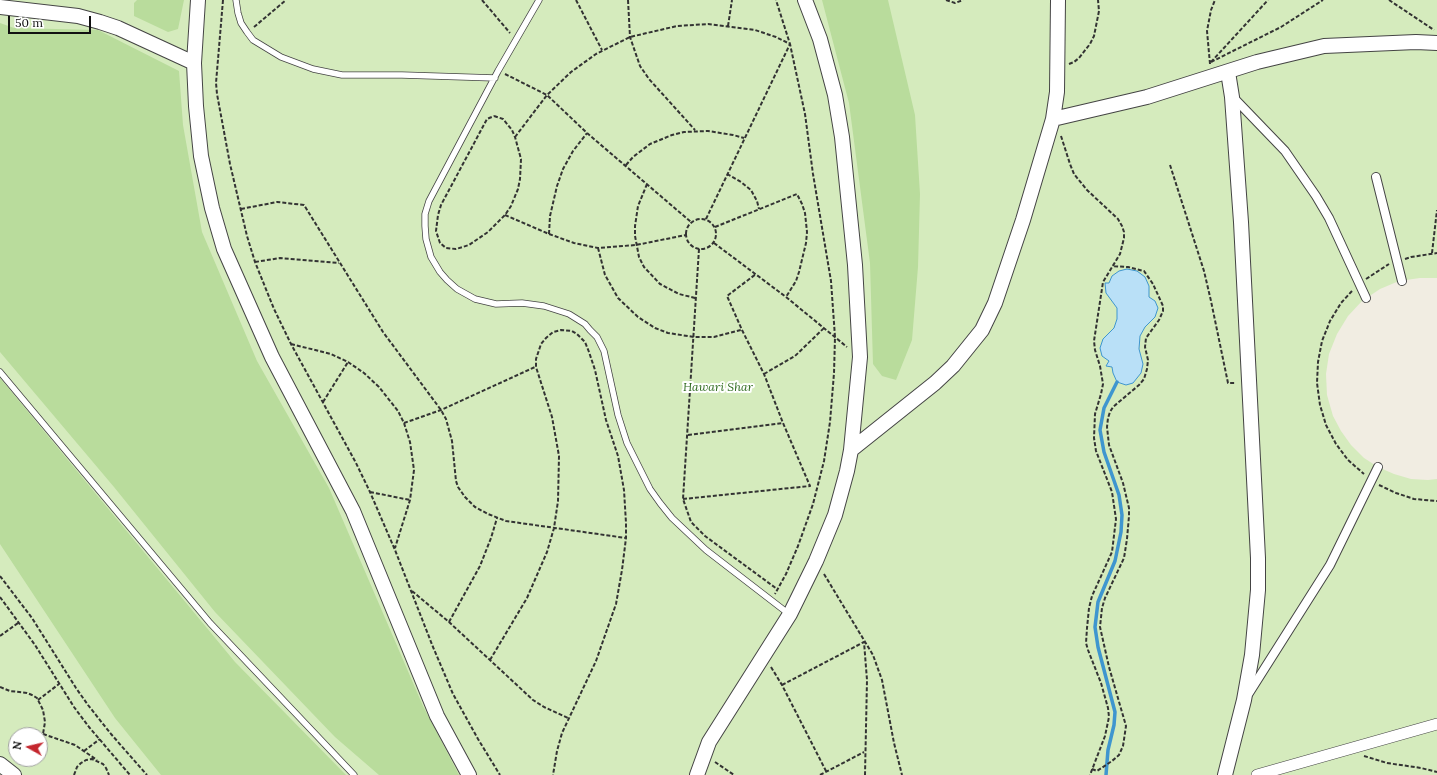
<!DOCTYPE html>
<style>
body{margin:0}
#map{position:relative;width:1437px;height:775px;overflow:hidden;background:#fffdf5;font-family:Lora,serif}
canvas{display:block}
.north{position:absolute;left:8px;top:727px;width:40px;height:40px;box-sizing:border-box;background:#fff;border:1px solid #a0a0a0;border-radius:50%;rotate:278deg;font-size:11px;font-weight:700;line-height:16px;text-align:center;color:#111}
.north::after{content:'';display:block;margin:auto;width:14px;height:18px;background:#c4262e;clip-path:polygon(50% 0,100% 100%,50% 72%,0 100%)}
.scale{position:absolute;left:8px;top:16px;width:83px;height:18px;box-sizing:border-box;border:2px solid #111;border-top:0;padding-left:5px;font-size:12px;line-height:14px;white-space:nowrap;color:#111;-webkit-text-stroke:3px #fff;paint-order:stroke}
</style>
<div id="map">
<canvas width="1437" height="775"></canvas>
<div class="north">N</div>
<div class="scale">50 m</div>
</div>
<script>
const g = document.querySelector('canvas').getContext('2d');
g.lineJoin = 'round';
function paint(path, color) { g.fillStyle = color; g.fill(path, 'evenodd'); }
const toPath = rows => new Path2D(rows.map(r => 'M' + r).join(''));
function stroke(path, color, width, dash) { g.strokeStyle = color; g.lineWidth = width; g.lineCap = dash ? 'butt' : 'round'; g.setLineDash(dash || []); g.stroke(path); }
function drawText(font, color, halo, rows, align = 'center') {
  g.font = font + ' Lora,serif'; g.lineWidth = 4; g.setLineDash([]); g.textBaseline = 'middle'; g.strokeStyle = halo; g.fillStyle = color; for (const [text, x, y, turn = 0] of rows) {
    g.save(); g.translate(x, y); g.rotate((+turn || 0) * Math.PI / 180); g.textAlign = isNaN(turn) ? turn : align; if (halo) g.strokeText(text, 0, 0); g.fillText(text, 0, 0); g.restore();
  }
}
paint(toPath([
 [0,0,1437,0,1437,775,0,775],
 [16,735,40,735,40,759,16,759]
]), '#d5ebbd');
paint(toPath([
 [137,0,184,0,178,29,168,32,134,16,134,3],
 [822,0,888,0,915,115,920,194,918,267,912,340,896,380,882,376,873,364,870,263,849,103],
 [0,23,14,28,98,30,179,71,183,125,202,232,257,361,329,488,423,706,459,775,379,775,335,737,215,612,114,487,0,352],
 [0,378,235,662,346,775,161,775,115,718,0,544]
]), '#b9dc9c');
paint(toPath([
 [1420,278,1437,278,1437,479,1428,480,1411,479,1394,474,1378,467,1364,458,1351,445,1341,431,1333,416,1327,395,1326,374,1329,354,1337,334,1348,316,1362,301,1380,289,1399,281]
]), '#f1ede2');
const water = toPath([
 [1127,269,1137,271,1145,277,1149,286,1149,297,1155,301,1158,308,1155,317,1145,327,1140,336,1139,349,1143,364,1141,373,1133,383,1126,385,1117,382,1113,373,1112,367,1106,366,1109,361,1102,356,1100,348,1103,339,1114,328,1117,319,1117,308,1106,293,1105,283,1109,283,1112,276,1119,271,1127,269]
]);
paint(water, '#b9e0f7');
stroke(water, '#3f96cf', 1);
stroke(toPath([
 [1106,775,1108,750,1114,725,1115,712,1098,647,1095,627,1098,602,1115,561,1121,532,1122,515,1119,495,1104,452,1100,430,1104,408,1117,382]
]), '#3f96cf', 3.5);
const service = toPath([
 [236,0,238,13,241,23,247,32,253,40,281,57,313,69,342,75,402,75,495,78],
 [539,0,498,71,429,201,425,214,425,226,426,239,431,257,440,272,447,280,457,289,475,299,496,304,522,303,544,306,569,314,585,324,590,330,597,337,604,351,618,415,627,443,650,489,660,503,672,518,706,550,789,614],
 [0,372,210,623,354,775]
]);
const pedestrian = toPath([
 [1233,97,1285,151,1316,196,1329,218,1366,298],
 [1376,177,1402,281],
 [1249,693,1330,565,1378,467]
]);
const minor = toPath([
 [1257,775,1437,724]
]);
const tertiary = toPath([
 [198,0,194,63,196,106,201,156,212,208,224,249,272,357,353,511,437,716,469,775],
 [0,7,78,16,100,22,118,28,194,63],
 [1053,119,1147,97,1257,62,1324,46,1416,42,1437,43],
 [851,450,935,383,953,366,982,330,995,303,1023,220,1053,119,1057,92,1058,0],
 [0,764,14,775],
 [697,775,709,742,790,614,816,561,835,515,847,471,851,450,860,357,855,265,842,137,835,95,820,39,805,0],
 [1225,775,1244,700,1252,655,1258,590,1258,558,1241,222,1232,97,1228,72]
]);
stroke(service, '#444', 7);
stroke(pedestrian, '#444', 10);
stroke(minor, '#444', 12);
stroke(tertiary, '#444', 16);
stroke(toPath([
 [223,0,216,83,217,94,230,164,247,236,255,262,274,309,291,344,356,463,370,492,395,550,433,647,453,694,478,739,500,775],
 [482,0,510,33],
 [576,0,602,50],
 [628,0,630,37,640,66,649,79,695,130],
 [946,0,955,3,963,0],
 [1389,0,1434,30],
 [728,26,732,0],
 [254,27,286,0],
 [1211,62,1281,27,1323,0],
 [1211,62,1268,0],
 [1069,64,1074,62,1079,58,1090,44,1094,36,1099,11,1098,0],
 [1210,64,1207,31,1211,10,1215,0],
 [505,74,547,95,587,133,691,222],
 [494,116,503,119,512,130,515,137,521,159,520,179,518,189,511,206,505,215,488,232,469,245,456,249,446,248,440,243,436,231,438,215,441,205,487,119,494,116],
 [1061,136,1070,164,1074,174,1087,190,1118,219,1122,226,1124,232,1124,238,1120,254,1103,282,1094,341,1095,350,1100,366,1103,384,1101,394,1095,414,1094,438,1096,451,1112,492,1116,519,1112,552,1092,596,1089,608,1087,628,1086,643,1088,650,1101,683,1108,708,1109,717,1105,736,1090,775],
 [515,137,547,95,571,72,596,54,630,37,677,26,708,24,755,30,776,37,790,44,805,114,813,174,831,281,835,337,834,373,830,422,824,461,813,504,798,546,786,574,775,594],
 [626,165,633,157,650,144,672,135,684,132,708,131,733,135,744,138],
 [1170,165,1204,271,1211,301,1228,383,1236,383],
 [727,174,741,182,751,190,757,201,759,209],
 [647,184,638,206,635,226,635,236,639,257,644,267,660,284,679,294,695,298],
 [241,209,277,202,304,205,383,332,441,410,446,419,452,441,456,481,458,487,465,497,475,507,488,514,506,521,626,538],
 [505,215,549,234,574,243,598,248,636,245,686,235],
 '686 234a15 15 0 1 1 30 0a15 15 0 1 1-30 0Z',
 [706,219,790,44,776,0],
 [715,227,797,194,802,204,805,213,807,232,806,243,799,272,796,281,786,297],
 [549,234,550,216,557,186,563,169,573,151,587,133],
 [714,243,786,297,847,347],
 [598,248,605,275,618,298,638,317,655,328,668,333,694,337,714,337,741,330],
 [699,249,683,499,691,522,705,536,777,589],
 [1432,253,1437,210],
 [1405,259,1411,257,1437,253],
 [255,262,280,258,339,263],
 [1366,279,1389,264],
 [1352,291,1341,303,1330,321,1322,341,1318,362,1317,383,1320,405,1326,425,1336,444,1348,460,1364,474],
 [291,344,331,354,348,362,364,373,379,387,398,411,404,423,410,442,414,470,410,500,395,548],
 [764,374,795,356,824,328],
 [323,402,348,362],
 [404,423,441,410,535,367],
 [688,435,783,423],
 [1379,485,1396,493,1414,499,1437,501],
 [370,492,410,500],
 [683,499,810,486,783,423,764,374,742,330,727,296,756,274],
 [824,574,873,655,882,680,894,743,902,775],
 [0,576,32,618,76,688,88,705,111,734,147,775],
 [412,591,449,622,533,700,544,707,568,718],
 [0,597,35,645,74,707,89,727,130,775],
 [449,622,480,566,491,538,497,518],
 [0,636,18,623],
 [490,660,527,598,547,552,554,528,558,501,559,456,552,417,536,367,536,359,541,344,546,338,553,332,561,330,572,331,577,334,585,342,589,352,595,370,606,420,618,456,624,490,626,523,626,538,622,570,616,604,596,661,562,733,557,751,553,775],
 [771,667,782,685,826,771],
 [782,685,864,642,867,680,865,775],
 [0,687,10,691,27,693,32,695,37,698,43,710,45,722,43,734,40,739],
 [38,700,59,684],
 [43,734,75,745,97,760],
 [84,751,100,739],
 [15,756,16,756],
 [1364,756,1387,763,1421,768,1437,772],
 [715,762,734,775],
 [1092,769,1097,771,1112,761,1119,755,1123,746,1126,726,1109,667,1100,627,1102,608,1105,598,1124,558,1127,539,1129,516,1129,508,1123,483,1109,445,1107,427,1108,418,1110,412,1113,407,1139,385,1144,379,1147,369,1148,360,1145,347,1146,338,1159,320,1163,311,1163,306,1153,284,1144,271,1128,267,1112,266],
 [74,775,77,767,81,763,86,760,92,759,103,764,106,768,109,775],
 [820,775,864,752]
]), '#333', 2, [4, 2]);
stroke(service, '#fff', 5.5);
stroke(pedestrian, '#fff', 8);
stroke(minor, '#fff', 11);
stroke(tertiary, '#fff', 14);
drawText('italic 12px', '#2f6b1f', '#fff', [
 ["Hawari Shar",718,388]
]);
</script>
